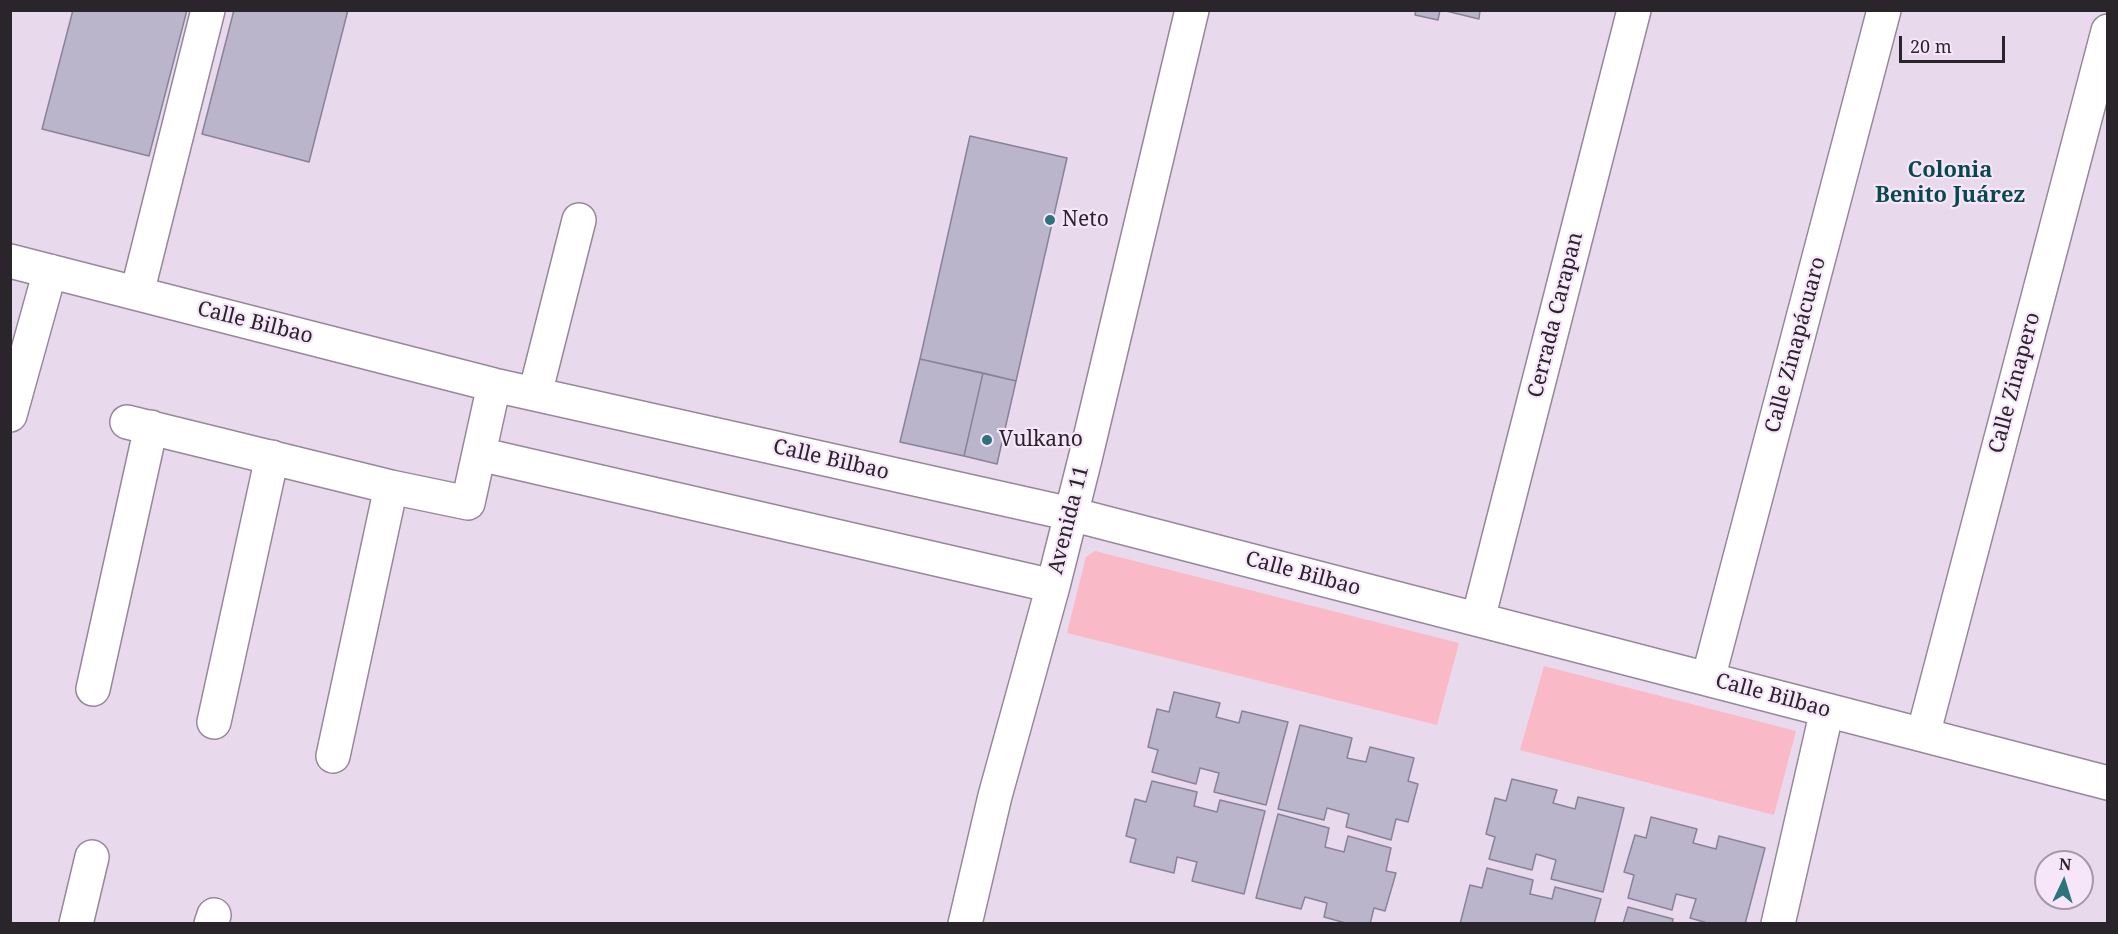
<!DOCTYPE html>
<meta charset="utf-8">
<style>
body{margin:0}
#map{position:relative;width:2118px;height:934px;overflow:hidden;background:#e9d9ed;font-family:"Noto Serif",serif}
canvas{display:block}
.frame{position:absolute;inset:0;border:12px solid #2a242b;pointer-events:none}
.north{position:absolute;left:2034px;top:850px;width:60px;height:60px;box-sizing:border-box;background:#f7e6fa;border:2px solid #a598a7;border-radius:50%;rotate:4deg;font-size:16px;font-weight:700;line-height:24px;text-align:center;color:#2a242b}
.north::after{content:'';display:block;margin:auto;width:21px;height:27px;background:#2b747c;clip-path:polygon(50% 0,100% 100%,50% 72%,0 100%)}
.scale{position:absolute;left:1899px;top:36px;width:106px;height:27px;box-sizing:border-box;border:3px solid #2a242b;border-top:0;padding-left:8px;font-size:18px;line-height:21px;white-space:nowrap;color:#2a242b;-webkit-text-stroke:4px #f7e6fa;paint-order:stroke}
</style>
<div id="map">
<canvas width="2118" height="934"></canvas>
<div class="frame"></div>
<div class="north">N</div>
<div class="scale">20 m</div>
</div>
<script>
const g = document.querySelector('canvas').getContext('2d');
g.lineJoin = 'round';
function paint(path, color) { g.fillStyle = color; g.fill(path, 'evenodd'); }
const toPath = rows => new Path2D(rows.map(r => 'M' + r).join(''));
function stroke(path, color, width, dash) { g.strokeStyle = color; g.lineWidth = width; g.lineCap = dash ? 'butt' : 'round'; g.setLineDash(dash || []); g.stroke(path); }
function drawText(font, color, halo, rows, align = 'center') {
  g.font = font + ' "Noto Serif",serif'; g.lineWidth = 4.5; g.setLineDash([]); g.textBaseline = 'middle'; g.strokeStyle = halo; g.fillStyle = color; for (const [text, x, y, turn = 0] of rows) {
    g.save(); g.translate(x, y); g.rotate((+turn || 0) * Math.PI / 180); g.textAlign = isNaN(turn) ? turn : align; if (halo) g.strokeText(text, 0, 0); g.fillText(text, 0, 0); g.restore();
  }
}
paint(toPath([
 [1095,551,1459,643,1437,725,1067,633,1086,557],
 [1544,666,1796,731,1774,815,1520,750]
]), '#fab9c6');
const building = toPath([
 [73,10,187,10,149,156,42,129,73,10],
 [234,10,348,10,309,162,202,134,234,10],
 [1416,10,1440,10,1438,20,1415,15,1416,10],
 [1442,10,1480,10,1479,19,1442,10],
 [970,136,1067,158,1016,381,920,359,970,136],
 [920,359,983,373,964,456,900,442,920,359],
 [983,373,1016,381,997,464,964,456,983,373],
 [1174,692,1220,703,1216,717,1239,723,1242,711,1288,722,1266,805,1214,792,1219,773,1200,768,1196,784,1152,772,1158,750,1148,747,1157,709,1169,712,1174,692],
 [1300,725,1352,738,1347,758,1366,762,1370,747,1414,758,1408,781,1418,784,1408,822,1396,819,1391,840,1346,827,1349,814,1327,808,1324,820,1278,809,1300,725],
 [1512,779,1557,790,1553,803,1575,809,1578,797,1624,808,1603,892,1551,879,1556,860,1536,854,1532,870,1489,859,1495,837,1486,834,1495,798,1506,801,1512,779],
 [1152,781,1197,792,1194,806,1217,812,1220,800,1265,811,1244,894,1192,881,1197,862,1177,857,1174,873,1130,862,1136,839,1126,836,1135,799,1146,802,1152,781],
 [1278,814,1329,828,1325,847,1344,852,1348,836,1391,848,1386,871,1396,873,1385,911,1374,908,1370,924,1349,924,1324,917,1327,903,1305,897,1301,909,1256,898,1278,814],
 [1651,817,1697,829,1693,843,1716,849,1719,836,1765,848,1745,924,1711,924,1690,918,1696,899,1676,894,1672,910,1628,898,1634,875,1624,872,1635,835,1646,838,1651,817],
 [1487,868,1533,880,1530,894,1552,899,1555,887,1601,899,1594,924,1460,924,1470,885,1482,888,1487,868],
 [1628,907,1673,919,1672,924,1623,924,1628,907]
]);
paint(building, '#bab5cb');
stroke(building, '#888398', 1.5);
const minor = toPath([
 [10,261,494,385,1071,514,2108,783],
 [137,293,208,10],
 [535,394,579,220],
 [10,415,50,271],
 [127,422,391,487,468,503,494,385],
 [479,454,1053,586],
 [1478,619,1634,10],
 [1708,679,1884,10],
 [93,689,151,427],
 [214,722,272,457],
 [1923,735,2108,31],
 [333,756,391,487],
 [76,924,92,857],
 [211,924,214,915],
 [965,924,995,796,1053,586,1085,459,1192,10],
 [1778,924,1827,710]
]);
stroke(minor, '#96889a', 36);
stroke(minor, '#fff', 33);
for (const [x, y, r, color] of [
 [1050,220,6,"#2b747c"],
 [987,440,6,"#2b747c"]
]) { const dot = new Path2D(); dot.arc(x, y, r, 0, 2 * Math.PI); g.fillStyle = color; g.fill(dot); stroke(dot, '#f7e6fa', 2); }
drawText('21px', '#2a242b', '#f7e6fa', [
 ["Neto",1062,220],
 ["Vulkano",999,440]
], 'left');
drawText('21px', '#2a242b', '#f7e6fa', [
 ["Cerrada Carapan",1556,315,-76],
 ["Calle Bilbao",255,323,14],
 ["Calle Zinapácuaro",1796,345,-75],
 ["Calle Zinapero",2015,383,-75],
 ["Calle Bilbao",831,460,13],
 ["Avenida 11",1069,520,-76],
 ["Calle Bilbao",1303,574,15],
 ["Calle Bilbao",1773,696,15]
]);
drawText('bold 22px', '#08494f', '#f7e6fa', [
 ["Colonia",1950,171],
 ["Benito Juárez",1950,196]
]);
</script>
